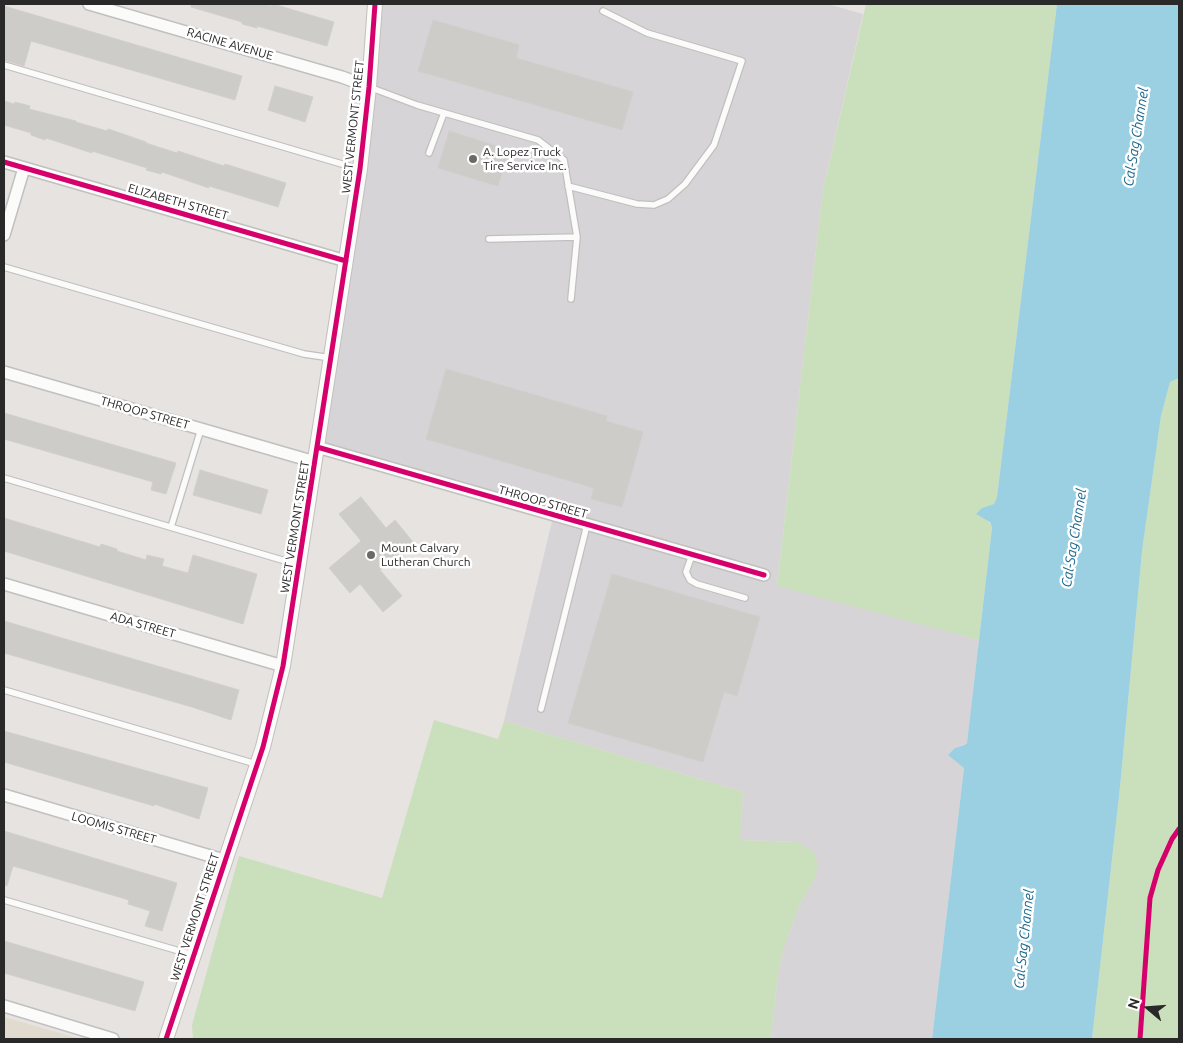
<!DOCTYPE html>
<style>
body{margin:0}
#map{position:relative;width:1183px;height:1043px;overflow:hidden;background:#e6e3e0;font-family:Ubuntu,sans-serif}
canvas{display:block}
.frame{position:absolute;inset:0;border:5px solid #292929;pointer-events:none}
.north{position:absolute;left:1123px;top:983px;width:50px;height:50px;-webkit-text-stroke:4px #fff;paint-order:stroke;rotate:288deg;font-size:14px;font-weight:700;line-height:20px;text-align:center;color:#292929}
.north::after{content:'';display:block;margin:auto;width:18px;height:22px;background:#292929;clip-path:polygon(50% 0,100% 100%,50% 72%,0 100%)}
</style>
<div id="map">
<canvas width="1183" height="1043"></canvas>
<div class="frame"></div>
<div class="north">N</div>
</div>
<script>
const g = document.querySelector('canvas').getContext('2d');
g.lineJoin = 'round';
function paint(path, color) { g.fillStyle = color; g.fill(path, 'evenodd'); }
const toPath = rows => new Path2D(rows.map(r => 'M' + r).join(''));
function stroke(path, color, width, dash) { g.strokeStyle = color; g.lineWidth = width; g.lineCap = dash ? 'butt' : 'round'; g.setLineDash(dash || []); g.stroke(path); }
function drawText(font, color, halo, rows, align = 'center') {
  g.font = font + ' Ubuntu,sans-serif'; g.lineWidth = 5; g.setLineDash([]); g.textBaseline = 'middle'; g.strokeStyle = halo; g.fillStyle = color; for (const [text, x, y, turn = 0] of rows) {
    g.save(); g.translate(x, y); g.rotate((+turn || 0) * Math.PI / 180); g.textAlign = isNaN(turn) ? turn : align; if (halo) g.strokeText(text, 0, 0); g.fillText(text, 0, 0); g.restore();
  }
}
paint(toPath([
 [374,4,828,4,863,14,823,190,777,585,979,640,967,743,955,748,964,768,932,1039,771,1039,778,973,784,947,799,906,815,878,797,842,740,840,743,792,504,721,554,513,317,442,358,173]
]), '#d7d4d7');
paint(toPath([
 [4,1017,80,1039,4,1039]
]), '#e0dacf');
paint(toPath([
 [866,4,1057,4,997,497,994,504,982,508,992,528,979,640,777,586,823,190],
 [1179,378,1179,1039,1092,1039,1120,787,1142,551,1161,416,1170,382],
 [434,720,498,739,504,721,743,792,740,840,797,842,814,852,818,866,815,878,799,906,784,947,778,973,771,1039,193,1039,192,1025,239,856,382,898]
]), '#cadfbc');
paint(toPath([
 [1057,4,1179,4,1179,378,1170,382,1161,416,1142,551,1120,787,1092,1039,932,1039,964,768,948,755,955,748,964,745,967,743,992,528,990,522,976,514,982,508,994,504,997,497]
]), '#9ad0e1');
const building = toPath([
 [191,4,262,4,272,6,273,4,334,22,327,46,257,26,257,28,242,24,242,22,191,7,191,4],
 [4,6,242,76,235,100,31,41,24,66,4,60,4,6],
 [433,20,519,45,516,58,633,92,622,130,418,71,433,20],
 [275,86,313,97,305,122,268,110,275,86],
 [4,101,14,104,15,102,30,106,29,109,76,121,76,122,107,131,108,129,123,134,146,142,146,143,177,153,178,151,224,166,225,164,286,183,278,207,209,186,209,188,162,172,161,174,146,170,147,168,92,151,92,153,46,138,45,140,31,135,31,133,4,125,4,101],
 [449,131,509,150,498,186,438,168,449,131],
 [446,369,607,416,606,421,643,432,622,507,591,499,594,488,426,439,446,369],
 [4,413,176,463,166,494,151,490,153,482,4,439,4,413],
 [200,470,268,490,261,514,193,495,200,470],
 [361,497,386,528,395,520,413,542,380,570,402,596,383,612,360,584,350,593,329,568,361,541,339,514,361,497],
 [4,518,100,547,101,544,117,549,117,551,146,560,147,555,164,559,162,566,188,573,193,555,257,574,243,624,4,551,4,518],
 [612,574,760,617,737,696,724,692,703,762,568,723,612,574],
 [4,621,239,690,231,720,192,707,4,653,4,621],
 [4,731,208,788,199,819,154,804,154,806,4,762,4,731],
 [4,831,177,883,162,931,145,926,150,911,128,904,129,900,34,872,13,866,7,886,4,885,4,831],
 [4,941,144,982,135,1011,4,973,4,941]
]);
paint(building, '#ceccc9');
stroke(building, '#d1cfcc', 1);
const service = toPath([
 [4,65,359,169],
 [369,87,417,105,538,140,564,160,577,237,571,299],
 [429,153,444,113],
 [568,186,637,204,654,205,668,199,685,184,714,145,742,61,647,33,603,11],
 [489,239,577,237],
 [4,267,304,354,331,358],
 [4,478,299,565],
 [171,527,201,429],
 [692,555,686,572,690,580,697,584,745,598],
 [4,690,256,764],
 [541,709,587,525],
 [4,900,193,955]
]);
const minor = toPath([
 [89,4,342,77,369,87],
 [4,162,346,261],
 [4,235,24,168],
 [4,372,315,462],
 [317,447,764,575],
 [4,584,283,666],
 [4,795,224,860],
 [4,1006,113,1039]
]);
const tertiary = toPath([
 [166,1039,263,747,283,666,360,169,369,87,375,4]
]);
stroke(service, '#c1c0c0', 8);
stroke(minor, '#c1c0c0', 14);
stroke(tertiary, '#c1c0c0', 16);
stroke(service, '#fbfbfa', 5.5);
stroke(minor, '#fbfbfa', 11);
stroke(tertiary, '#fbfbfa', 14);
stroke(toPath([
 [4,162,346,261],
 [317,447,764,575],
 [166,1039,263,747,283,666,360,169,369,87,375,4],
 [1140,1039,1150,898,1158,870,1172,839,1179,829]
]), '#d6006c', 5);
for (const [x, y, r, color] of [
 [473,159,5,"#6b6a69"],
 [371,555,5,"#6b6a69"]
]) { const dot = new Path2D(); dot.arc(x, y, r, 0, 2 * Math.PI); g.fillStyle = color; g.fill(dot); stroke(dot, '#fff', 2); }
drawText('12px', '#292929', '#fff', [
 ["RACINE AVENUE",230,44,16],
 ["WEST VERMONT STREET",353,127,-84],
 ["ELIZABETH STREET",178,202,16],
 ["THROOP STREET",145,413,16],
 ["THROOP STREET",543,502,16],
 ["WEST VERMONT STREET",295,527,-81],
 ["ADA STREET",143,625,16],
 ["LOOMIS STREET",114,828,16],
 ["WEST VERMONT STREET",195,917,-72]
]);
drawText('12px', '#292929', '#fff', [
 ["A. Lopez Truck",483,152],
 ["Tire Service Inc.",483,166],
 ["Mount Calvary",381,548],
 ["Lutheran Church",381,562]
], 'left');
drawText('italic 14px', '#1a678c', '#fff', [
 ["Cal-Sag Channel",1136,137,-81],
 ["Cal-Sag Channel",1074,538,-81],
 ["Cal-Sag Channel",1024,939,-84]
]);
</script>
